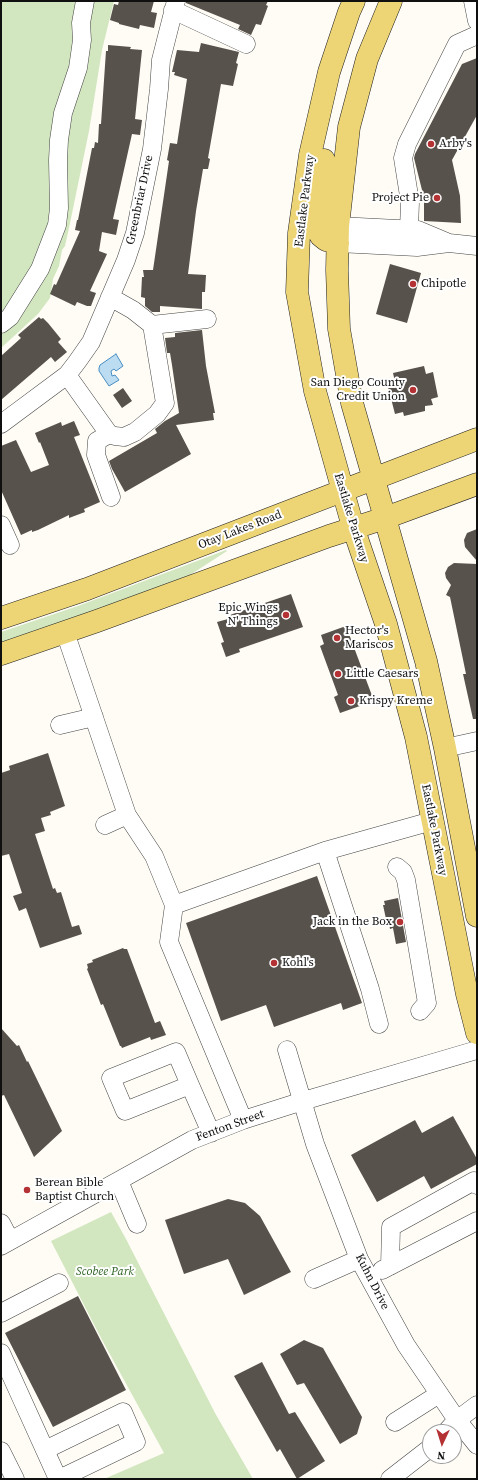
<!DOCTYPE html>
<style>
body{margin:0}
#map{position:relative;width:478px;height:1480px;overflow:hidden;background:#fefcf4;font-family:"Source Serif 4",serif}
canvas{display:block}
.frame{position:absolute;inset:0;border:2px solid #101010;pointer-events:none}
.north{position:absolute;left:422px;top:1424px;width:40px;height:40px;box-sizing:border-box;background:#fff;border:1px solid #9f9f9f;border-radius:50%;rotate:184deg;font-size:11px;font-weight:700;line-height:16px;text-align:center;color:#101010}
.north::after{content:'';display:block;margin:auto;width:14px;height:18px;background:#b53234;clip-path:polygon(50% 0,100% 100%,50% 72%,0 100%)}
</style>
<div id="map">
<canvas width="478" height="1480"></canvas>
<div class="frame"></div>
<div class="north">N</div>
</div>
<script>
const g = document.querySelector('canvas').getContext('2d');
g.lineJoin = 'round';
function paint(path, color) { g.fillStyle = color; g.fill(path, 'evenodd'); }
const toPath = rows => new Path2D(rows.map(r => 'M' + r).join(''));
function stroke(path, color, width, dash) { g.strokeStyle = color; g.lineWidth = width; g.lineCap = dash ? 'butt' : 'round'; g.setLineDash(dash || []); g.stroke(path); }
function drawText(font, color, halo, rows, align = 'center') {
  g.font = font + ' "Source Serif 4",serif'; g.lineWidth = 4; g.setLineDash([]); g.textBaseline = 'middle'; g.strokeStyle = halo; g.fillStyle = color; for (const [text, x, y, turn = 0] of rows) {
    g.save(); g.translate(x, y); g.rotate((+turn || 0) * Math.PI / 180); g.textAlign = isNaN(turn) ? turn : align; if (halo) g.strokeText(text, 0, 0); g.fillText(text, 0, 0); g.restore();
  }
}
paint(toPath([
 [1,1,114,1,102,50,89,131,69,228,65,246,62,250,59,266,53,279,50,298,38,314,1,348],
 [226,550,227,551,190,575,79,617,1,643,1,632,78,606],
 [111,1212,126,1239,215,1413,253,1479,104,1479,164,1453,101,1338,51,1241]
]), '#d2e7bf');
const water = toPath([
 [116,354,123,366,116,371,114,369,111,371,112,376,115,375,119,380,109,386,99,371,99,368,100,365,116,354]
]);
paint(water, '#bcdcf2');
stroke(water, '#498ec3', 1);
paint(toPath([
 [119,1,154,1,151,12,157,13,154,28,140,25,139,29,119,24,119,23,110,20,114,4,118,5],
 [186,1,268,1,266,5,268,6,261,25,256,24,251,35,238,29,240,25,186,3],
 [201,43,239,52,236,63,238,64,233,86,221,84,208,158,210,159,208,169,203,169,196,211,188,274,206,275,205,292,202,292,202,309,160,306,160,312,152,312,145,306,145,298,141,297,142,277,144,277,143,270,153,270,169,161,167,160,170,143,177,144,187,79,174,75,175,72,172,72,177,50,199,52],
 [108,45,131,47,130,49,142,50,135,119,142,120,140,135,132,134,113,219,119,220,116,235,102,232,99,251,107,254,90,291,96,293,91,306,87,306,77,302,75,306,50,294,54,284,56,285,80,231,75,230,77,220,78,220,92,148,94,148,95,142,98,143,99,124,101,124,106,51,108,51],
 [477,58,477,115,452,160,460,196,461,223,424,221,424,198,414,158,415,154,462,64],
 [390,264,421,273,407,323,376,314],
 [39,317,41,319,43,318,48,323,61,339,58,342,67,352,55,362,51,357,1,400,1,356,21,338,18,335],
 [202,330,206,366,215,413,213,413,214,420,176,425,191,454,125,492,112,469,109,461,157,433,155,429,165,421,179,413,172,365,170,353,167,353,165,338,175,337,175,333],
 [424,366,426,374,433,372,438,397,431,399,433,405,425,406,425,411,404,416,403,412,395,414,387,383,395,382,393,373],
 [123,388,132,401,122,408,113,395],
 [74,421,80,435,74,437,100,502,84,509,85,512,69,518,69,515,38,530,32,532,32,530,21,535,1,490,1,446,16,440,31,472,49,465,40,442,39,443,35,433,61,422,62,426],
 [477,529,477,561,465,547,464,540,467,533],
 [454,563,477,564,477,719,473,719,463,674,466,674,450,597,446,595,451,585,446,578,445,573,448,567],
 [291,594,303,627,239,649,240,652,226,657,221,643,224,642,217,622,228,619,227,616],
 [346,626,374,701,340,713,334,697,338,695,320,646,324,644,321,635],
 [48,753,65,806,50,812,51,815,41,818,45,831,35,834,53,889,55,888,57,893,61,892,72,927,79,925,82,934,40,948,26,908,19,911,13,896,22,893,9,854,1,856,1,773,10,770,9,766],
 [317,876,362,1003,343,1010,341,1003,274,1027,266,1005,221,1021,186,923],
 [398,898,406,942,396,944,393,928,390,929,388,918,386,919,383,905,385,905,384,901],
 [123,948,124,949,127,949,155,1023,160,1021,166,1035,151,1040,150,1037,122,1048,121,1046,120,1046,103,1004,101,1005,87,969,88,968,87,964,93,962,92,960],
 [1,1028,17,1046,19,1045,27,1062,28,1061,62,1131,34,1157,4,1095,1,1096],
 [453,1116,477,1159,477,1164,431,1189,424,1176,377,1202,351,1155,415,1120,422,1133],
 [228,1199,245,1203,260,1216,291,1272,244,1295,228,1259,184,1274,165,1220],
 [78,1296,126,1390,53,1427,5,1333],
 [304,1340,323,1348,362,1417,357,1434,340,1444,304,1383,297,1385,280,1354],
 [262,1362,289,1414,295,1412,325,1461,297,1479,280,1449,277,1452,234,1376]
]), '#58524d');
const minor = toPath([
 [473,1,477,21],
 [173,10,246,44],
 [338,226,418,230,449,243,477,246],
 [409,229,410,202,403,158,407,144,457,44,477,35],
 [338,243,417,247,449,243],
 [1,324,10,317,40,269,57,225,59,208,58,160,59,140,63,113,78,68,82,40,81,23,85,1],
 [152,325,207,319],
 [67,375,109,434,115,436,124,437,135,432,157,414,165,403,152,325,133,310,110,297],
 [1,424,67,375,77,362,91,342,126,260,135,233,152,149,159,89,161,60,176,1],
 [109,434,97,441,96,455,111,497],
 [1,525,10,545],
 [65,632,127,815,154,856,174,905],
 [60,725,94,717],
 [445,748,477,741],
 [105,825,127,815],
 [325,851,432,821],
 [397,867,403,872,406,880,427,1003,420,1011],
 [287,1050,315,1144,359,1259,406,1345,457,1420,477,1445],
 [190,1085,125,1111,111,1078,176,1052,190,1085,211,1133],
 [243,1120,169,942,174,905,325,851,370,989,379,1024],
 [119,1181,137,1224],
 [1,1223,10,1240],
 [1,1246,192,1140,243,1120,303,1101,477,1050],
 [390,1266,391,1227,474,1181,477,1185],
 [382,1270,477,1221],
 [314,1279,359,1259],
 [1,1313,59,1283],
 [1,1353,58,1479],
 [395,1422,439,1394],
 [446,1432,457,1420,477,1405],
 [45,1450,123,1412,136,1442,59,1479],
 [1,1451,15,1479],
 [390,1479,430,1448]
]);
const major = toPath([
 [354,1,349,12,329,72,310,155,299,233,297,292,315,391,353,527,386,624,416,737,467,994,477,1033],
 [391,1,367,59,349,127,338,226,337,270,339,329,352,403,426,661,445,748,477,916],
 [324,160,318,223,318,231,321,236,326,240,338,243],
 [1,618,87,589,477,439],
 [1,654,97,621,329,536,385,518,477,484]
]);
stroke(minor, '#434343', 19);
stroke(major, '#212121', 23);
stroke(minor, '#fff', 18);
stroke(major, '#edd475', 22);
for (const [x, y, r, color] of [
 [431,144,4,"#b53234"],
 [437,198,4,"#b53234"],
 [413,284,4,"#b53234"],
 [413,390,4,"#b53234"],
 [286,615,4,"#b53234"],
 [337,638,4,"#b53234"],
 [338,674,4,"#b53234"],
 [351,701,4,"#b53234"],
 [400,922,4,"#b53234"],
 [274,963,4,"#b53234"],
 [27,1190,4,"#b53234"]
]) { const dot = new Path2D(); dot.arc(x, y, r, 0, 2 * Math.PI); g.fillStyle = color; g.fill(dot); stroke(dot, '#fff', 1.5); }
drawText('12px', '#101010', '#fff', [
 ["Arby's",439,144],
 ["Project Pie",429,198,"right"],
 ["Chipotle",421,284],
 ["San Diego County",405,383,"right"],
 ["Credit Union",405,397,"right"],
 ["Epic Wings",278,608,"right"],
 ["N' Things",278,622,"right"],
 ["Hector's",345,631],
 ["Mariscos",345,645],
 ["Little Caesars",346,674],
 ["Krispy Kreme",359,701],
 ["Jack in the Box",392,922,"right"],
 ["Kohl's",282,963],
 ["Berean Bible",35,1183],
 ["Baptist Church",35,1197]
], 'left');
drawText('12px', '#101010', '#fff', [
 ["Greenbriar Drive",140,200,-78],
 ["Eastlake Parkway",305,201,-83],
 ["Eastlake Parkway",351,518,73],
 ["Otay Lakes Road",240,530,-21],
 ["Eastlake Parkway",434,830,79],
 ["Fenton Street",230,1126,-20],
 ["Kuhn Drive",372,1282,63]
]);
drawText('italic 12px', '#2f6325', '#fff', [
 ["Scobee Park",105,1272]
]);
</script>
